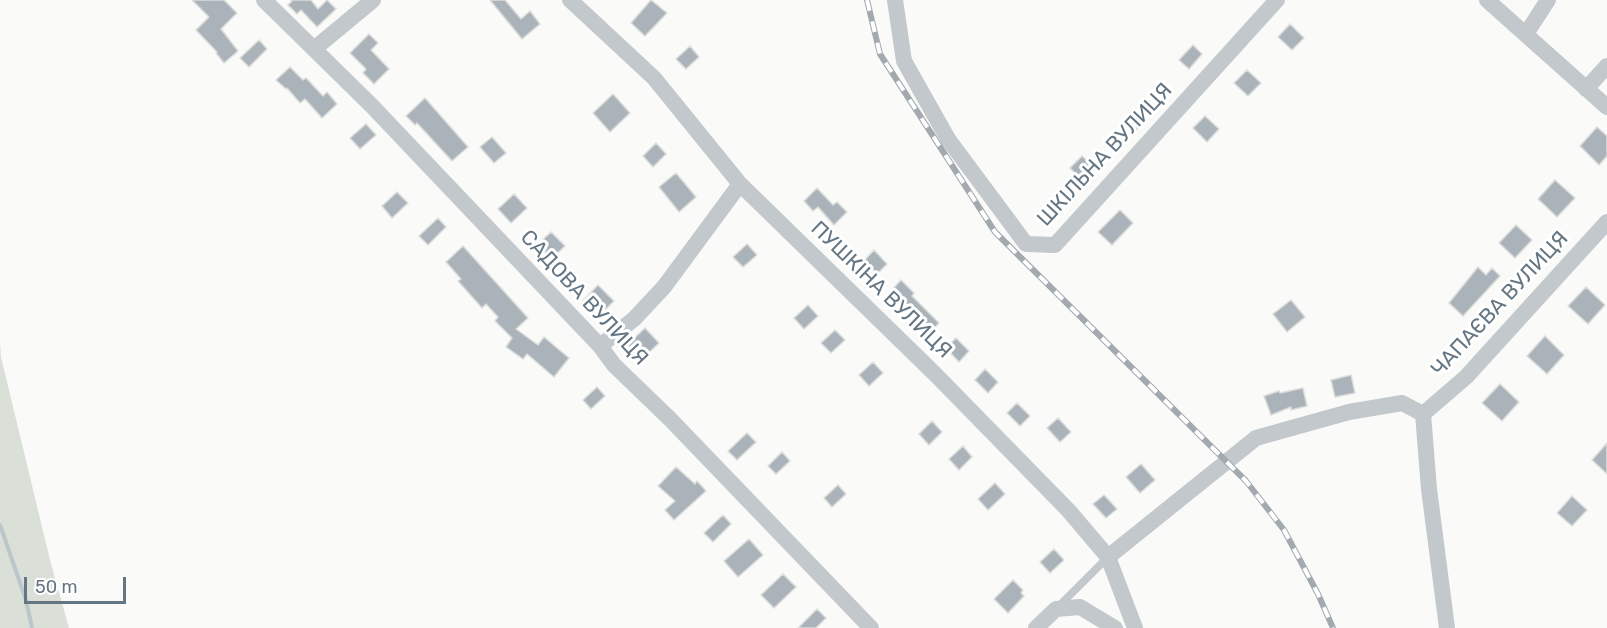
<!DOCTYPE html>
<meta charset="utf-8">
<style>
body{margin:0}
#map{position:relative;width:1607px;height:628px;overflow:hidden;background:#fafaf8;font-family:Rubik,sans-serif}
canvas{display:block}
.scale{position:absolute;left:24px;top:577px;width:102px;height:27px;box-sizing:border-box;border:3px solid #657683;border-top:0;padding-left:8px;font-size:18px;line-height:21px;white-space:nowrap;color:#657683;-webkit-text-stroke:4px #fff;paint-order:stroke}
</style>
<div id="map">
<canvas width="1607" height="628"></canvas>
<div class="scale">50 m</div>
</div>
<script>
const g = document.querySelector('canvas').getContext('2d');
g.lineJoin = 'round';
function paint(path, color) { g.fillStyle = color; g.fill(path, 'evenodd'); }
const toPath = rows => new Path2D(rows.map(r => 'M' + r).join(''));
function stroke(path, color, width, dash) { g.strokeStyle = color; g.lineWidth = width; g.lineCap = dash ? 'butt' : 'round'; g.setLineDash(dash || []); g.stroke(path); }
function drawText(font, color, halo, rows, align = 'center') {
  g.font = font + ' Rubik,sans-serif'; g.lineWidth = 6; g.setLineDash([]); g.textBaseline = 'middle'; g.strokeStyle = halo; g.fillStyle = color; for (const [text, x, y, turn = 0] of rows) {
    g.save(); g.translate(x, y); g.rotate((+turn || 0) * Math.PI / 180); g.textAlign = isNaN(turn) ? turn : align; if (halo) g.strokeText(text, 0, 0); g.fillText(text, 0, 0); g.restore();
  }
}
paint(toPath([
 [0,344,1,357,50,560,69,628,0,628]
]), '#dadfd7');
stroke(toPath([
 [0,525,26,600,32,628]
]), '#bbc7cb', 4);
const building = toPath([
 [192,0,224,0,237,13,221,29,238,51,224,63,216,53,217,52,196,30,209,17,192,0],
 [291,0,311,0,318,9,327,0,336,9,317,27,301,10,297,14,288,5,292,1,291,0],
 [490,0,505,0,521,19,530,11,540,24,522,39,490,0],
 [651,0,667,13,645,36,631,23,651,0],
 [1290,24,1304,38,1292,50,1278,37,1290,24],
 [369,34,378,43,371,50,389,69,374,84,363,73,366,69,350,53,369,34],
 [259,40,267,49,249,67,240,58,259,40],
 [1193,45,1202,54,1189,69,1179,60,1193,45],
 [690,46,699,57,686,69,676,59,690,46],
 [290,67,303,80,306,78,323,96,327,92,337,104,322,118,305,99,300,103,287,88,286,89,276,80,290,67],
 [1247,70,1261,83,1248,96,1234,83,1247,70],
 [613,94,630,113,610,132,593,113,613,94],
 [425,98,468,147,452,161,417,123,415,125,406,116,425,98],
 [1137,111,1146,120,1133,134,1123,125,1137,111],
 [1205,116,1219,129,1207,142,1193,128,1205,116],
 [366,124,376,135,360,149,350,138,366,124],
 [1597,127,1607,136,1607,156,1599,165,1580,146,1597,127],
 [492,137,506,153,494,163,480,147,492,137],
 [656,143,666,154,653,167,643,156,656,143],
 [1082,156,1096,169,1084,182,1070,168,1082,156],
 [676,173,696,197,679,212,659,187,676,173],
 [1555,180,1575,198,1557,217,1538,199,1555,180],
 [817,188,833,205,837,202,847,212,834,225,818,207,813,211,804,201,817,188],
 [397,192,408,203,392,218,382,206,397,192],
 [514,194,527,208,511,223,498,209,514,194],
 [1120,210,1133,223,1112,245,1098,232,1120,210],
 [438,218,446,227,428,245,419,236,438,218],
 [1516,225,1532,240,1515,258,1499,243,1516,225],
 [551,232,565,246,549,261,535,247,551,232],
 [747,244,757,255,743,267,733,257,747,244],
 [463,246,528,318,516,329,538,345,544,337,569,358,554,377,527,354,523,359,506,347,512,338,495,321,498,317,486,304,482,308,458,281,461,279,446,262,463,246],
 [874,250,887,264,877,274,864,261,874,250],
 [1478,267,1486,275,1492,268,1500,276,1463,316,1449,303,1478,267],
 [901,280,914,293,912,296,939,323,929,333,916,320,918,318,891,291,901,280],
 [598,285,614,301,598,317,582,302,598,285],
 [1586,287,1605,305,1588,324,1568,306,1586,287],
 [1291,300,1305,317,1287,332,1273,314,1291,300],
 [808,305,818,316,804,329,794,318,808,305],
 [645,328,659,343,641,360,627,345,645,328],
 [835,330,845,340,831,353,821,343,835,330],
 [1545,336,1564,355,1547,374,1527,356,1545,336],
 [956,338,969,351,959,362,946,348,956,338],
 [873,362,883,373,869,386,859,375,873,362],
 [985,369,998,382,988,393,975,380,985,369],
 [1351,375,1355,393,1335,397,1331,380,1351,375],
 [1500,384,1519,402,1502,421,1482,403,1500,384],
 [597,387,605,396,591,409,583,400,597,387],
 [1303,388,1307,406,1291,410,1291,407,1271,415,1264,396,1279,391,1280,393,1303,388],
 [1017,403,1030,416,1020,426,1007,413,1017,403],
 [1058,418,1071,432,1060,442,1047,428,1058,418],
 [932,421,942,432,929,445,919,434,932,421],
 [747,433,756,442,737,460,728,451,747,433],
 [1607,443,1607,474,1592,460,1607,443],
 [963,446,972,457,959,470,949,459,963,446],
 [782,452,790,461,776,474,768,466,782,452],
 [1141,464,1155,480,1140,493,1126,477,1141,464],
 [676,467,695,484,697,481,706,491,674,520,665,510,675,501,658,486,676,467],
 [995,483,1005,494,988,510,978,499,995,483],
 [838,485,846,494,832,507,824,498,838,485],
 [1104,495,1117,509,1106,518,1093,504,1104,495],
 [1572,496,1587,510,1572,526,1557,513,1572,496],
 [723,515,731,524,713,542,704,533,723,515],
 [749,539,763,555,738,577,724,561,749,539],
 [1054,549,1064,560,1050,573,1040,562,1054,549],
 [783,574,796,587,774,608,761,595,783,574],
 [1013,580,1023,590,1021,593,1024,596,1008,613,994,599,1013,580],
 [817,609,826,618,816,628,798,628,817,609]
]);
paint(building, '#aab3b9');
stroke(building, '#dcdcda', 1.5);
stroke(toPath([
 [1058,607,1108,557]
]), '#c3c8cc', 8);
stroke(toPath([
 [264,0,372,106,600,346,614,365,670,419,871,628],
 [570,0,654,78,740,184,935,374,1069,511,1108,557,1135,628],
 [895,0,904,61,948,139,1026,244,1055,245,1277,0],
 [1487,0,1607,107],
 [1526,34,1548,0],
 [314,49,373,0],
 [1586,89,1607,66],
 [600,346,634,319,664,287,740,184],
 [1108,557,1256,438,1349,412,1402,403,1423,414],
 [1036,628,1056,609,1080,607,1115,628],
 [1447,628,1429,489,1423,414,1466,377,1607,222]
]), '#c3c8cc', 16);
const rail = toPath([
 [867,0,880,54,995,232,1246,481,1284,530,1318,594,1333,628]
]);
stroke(rail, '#a2aab0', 6);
stroke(rail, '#fff', 4, [11]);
drawText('21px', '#657683', '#fff', [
 ["ШКІЛЬНА ВУЛИЦЯ",1105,155,-47],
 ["ПУШКІНА ВУЛИЦЯ",881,290,44],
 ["САДОВА ВУЛИЦЯ",584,298,47],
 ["ЧАПАЄВА ВУЛИЦЯ",1500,304,-47]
]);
</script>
